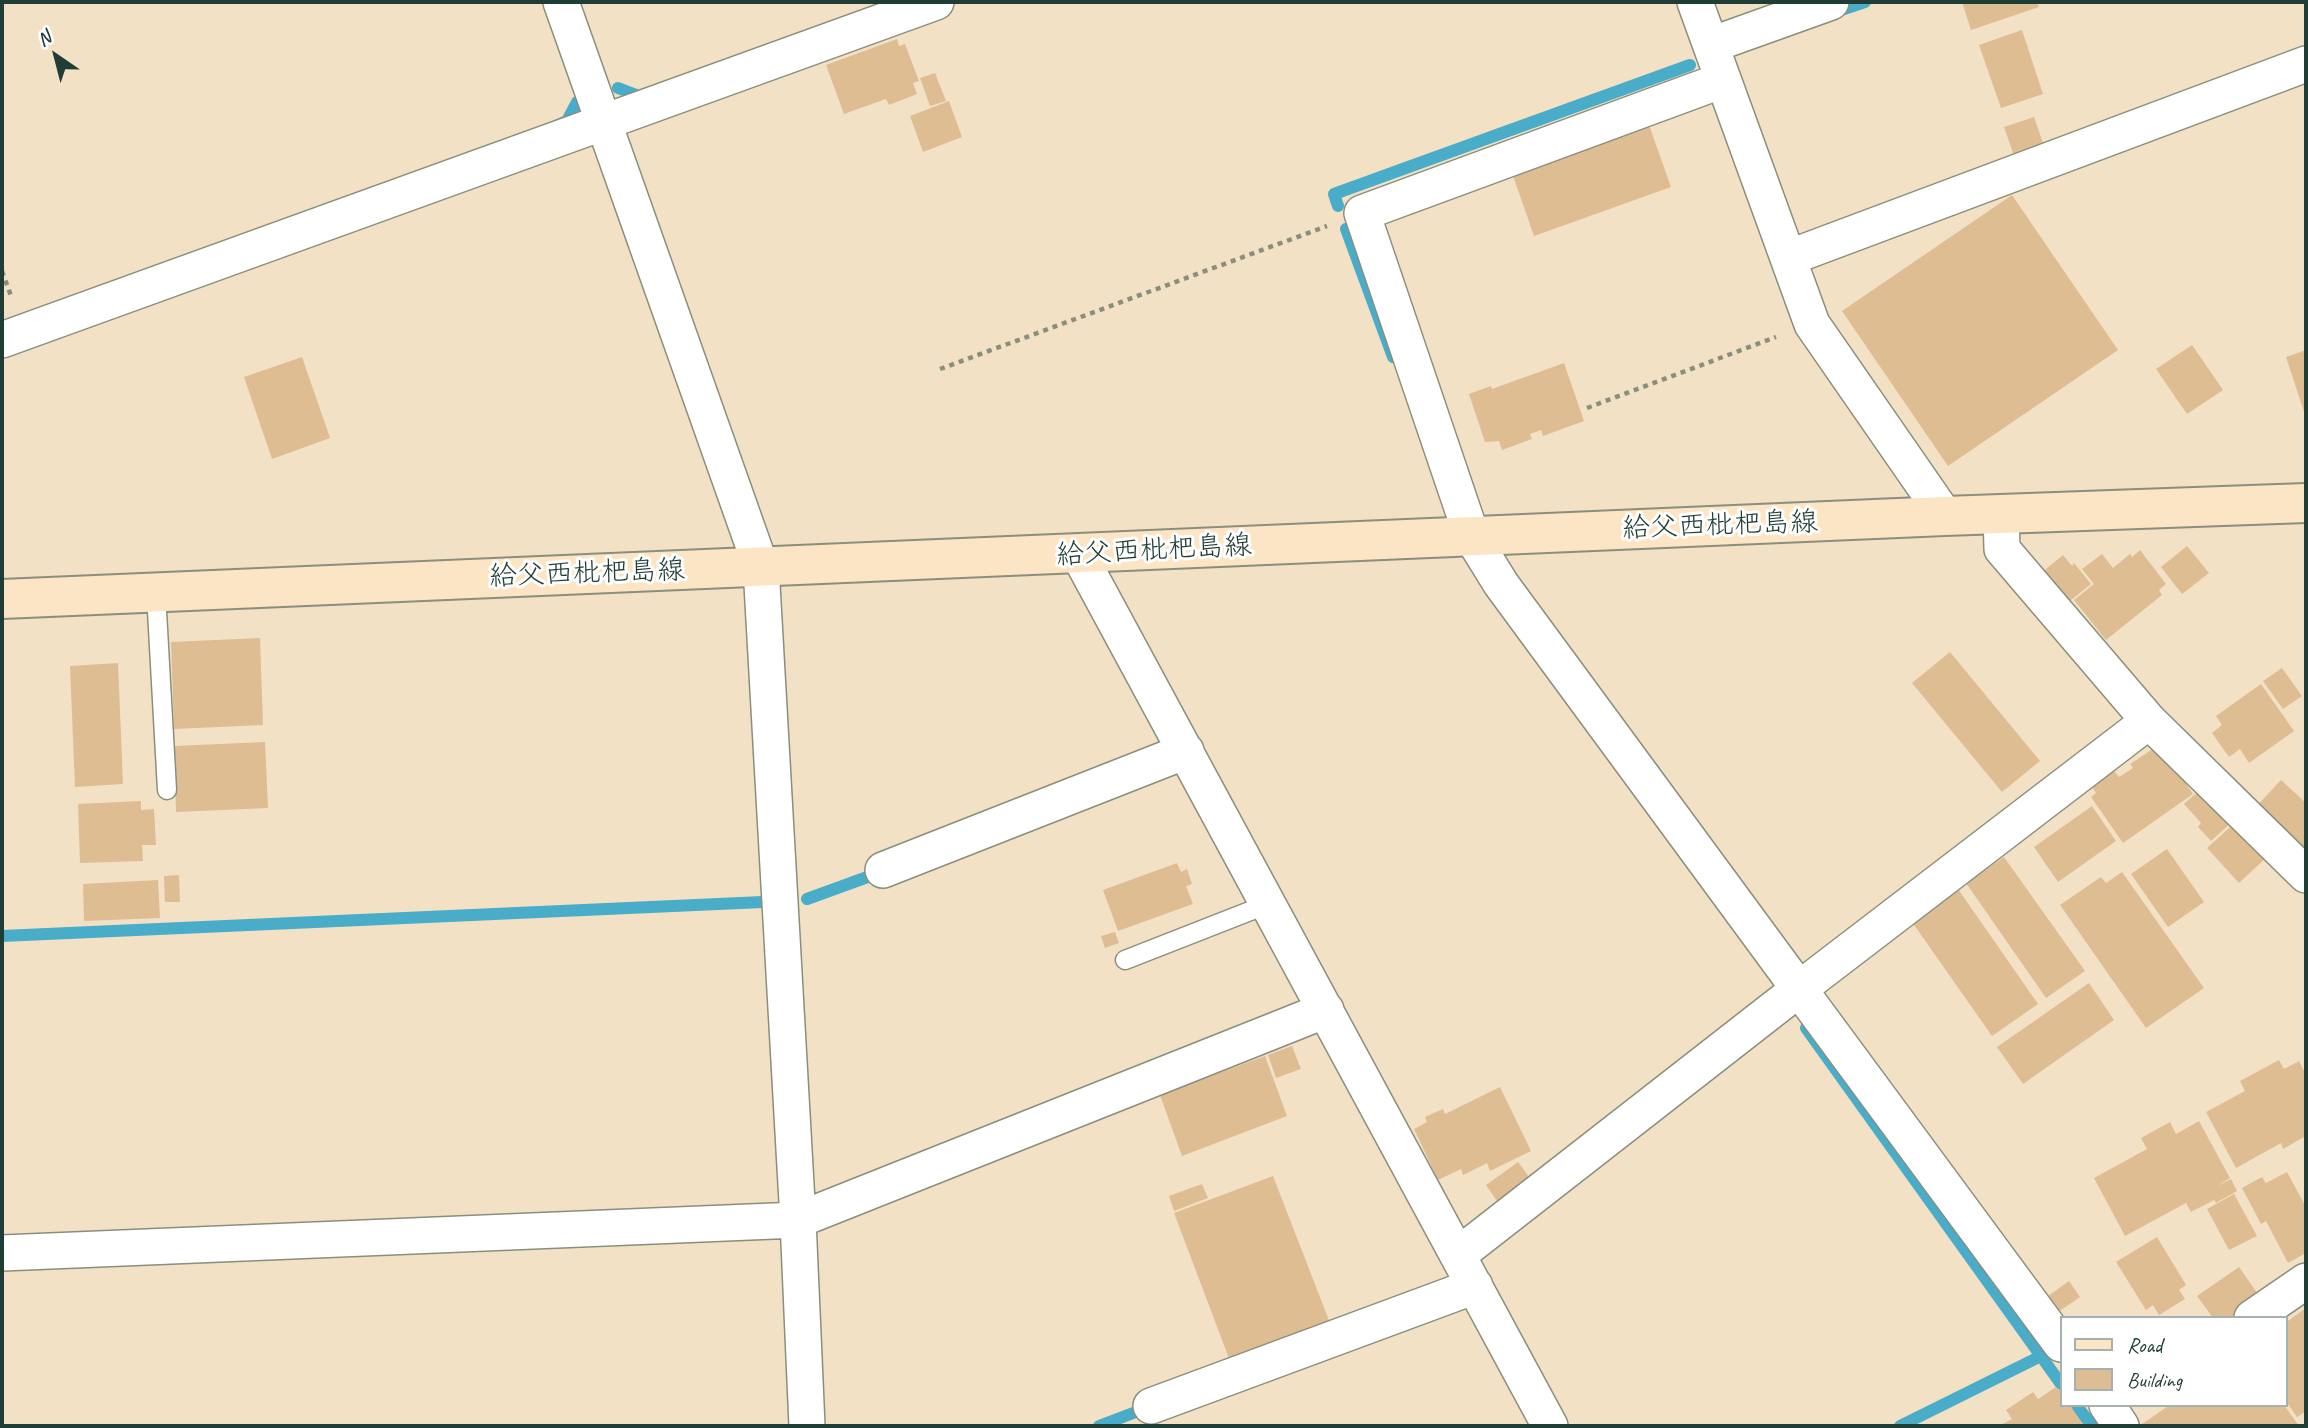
<!DOCTYPE html>
<meta charset="utf-8">
<style>
body{margin:0}
#map{position:relative;width:2308px;height:1428px;overflow:hidden;background:#f3e1c5;font-family:Caveat,sans-serif}
canvas{display:block}
.frame{position:absolute;inset:0;border:4px solid #1f3d34;pointer-events:none}
.legend{position:absolute;left:2060px;top:1316px;width:228px;height:91px;box-sizing:border-box;background:#fff;border:2px solid #a5b1ae;margin:0;padding:9px 12px;list-style:none;font-size:21px;color:#1f3d34}
.legend li{display:flex;align-items:center;gap:14px;height:35px}
.legend b{width:35px;border:2px solid #a5b1ae}
.north{position:absolute;left:21px;top:21px;width:70px;height:70px;-webkit-text-stroke:5px #fff;paint-order:stroke;rotate:325deg;font-size:19px;font-weight:700;line-height:28px;text-align:center;color:#1f3d34}
.north::after{content:'';display:block;margin:auto;width:24px;height:32px;background:#1f3d34;clip-path:polygon(50% 0,100% 100%,50% 72%,0 100%)}
</style>
<div id="map">
<canvas width="2308" height="1428"></canvas>
<div class="frame"></div>
<ul class="legend">
<li><b style="height:9px;background:#fce5c4"></b>Road</li>
<li><b style="height:19px;background:#debd93"></b>Building</li>
</ul>
<div class="north">N</div>
</div>
<script>
const g = document.querySelector('canvas').getContext('2d');
g.lineJoin = 'round';
const toPath = rows => new Path2D(rows.map(r => 'M' + r).join(''));
function stroke(path, color, width, dash) { g.strokeStyle = color; g.lineWidth = width; g.lineCap = dash ? 'butt' : 'round'; g.setLineDash(dash || []); g.stroke(path); }
function paint(path, color) { g.fillStyle = color; g.fill(path, 'evenodd'); }
function drawText(font, color, halo, rows, align = 'center') {
  g.font = font + ' Caveat,"Klee One",sans-serif'; g.lineWidth = 6; g.setLineDash([]); g.textBaseline = 'middle'; g.strokeStyle = halo; g.fillStyle = color; for (const [text, x, y, turn = 0] of rows) {
    g.save(); g.translate(x, y); g.rotate((+turn || 0) * Math.PI / 180); g.textAlign = isNaN(turn) ? turn : align; if (halo) g.strokeText(text, 0, 0); g.fillText(text, 0, 0); g.restore();
  }
}
stroke(toPath([
 [1832,13,1865,2],
 [618,88,639,96,647,93],
 [558,125,567,121,577,102],
 [1338,206,1334,194,1690,65],
 [1346,229,1393,357],
 [807,899,873,875],
 [2,936,763,902],
 [1806,1028,2061,1384],
 [2076,1405,2092,1426],
 [1099,1426,1141,1410],
 [1900,1426,2041,1356]
]), '#49acc9', 12);
paint(toPath([
 [1962,2,2037,2,2039,7,1971,30],
 [2022,30,2043,94,2001,108,1979,45],
 [897,39,899,46,905,44,919,81,913,83,917,94,889,105,886,99,844,114,826,65],
 [935,73,946,101,930,106,920,78],
 [949,101,962,137,923,152,910,116],
 [2034,117,2044,146,2014,156,2004,127],
 [1649,125,1671,187,1534,236,1512,173],
 [2012,195,2118,350,1948,466,1842,311],
 [2192,345,2223,390,2187,414,2156,369],
 [2306,350,2306,418,2286,357],
 [302,357,330,438,272,459,244,377],
 [1564,363,1584,421,1543,436,1541,430,1530,434,1532,439,1502,450,1499,441,1485,442,1469,394,1491,386,1492,389],
 [2187,546,2209,573,2182,594,2161,567],
 [2140,550,2166,584,2159,590,2162,595,2106,640,2074,600,2094,584,2082,569,2102,554,2113,568,2130,554,2132,557],
 [2063,555,2072,566,2074,563,2091,584,2065,605,2040,574],
 [260,638,263,725,174,729,171,642],
 [1950,652,2040,761,2002,792,1912,683],
 [118,663,123,784,75,787,70,666],
 [2282,668,2302,696,2283,709,2263,681],
 [2261,684,2294,731,2249,763,2240,749,2229,757,2212,733,2222,725,2216,716],
 [265,742,268,808,176,812,174,746],
 [2159,745,2193,794,2123,843,2091,797,2096,793,2092,787,2114,771,2119,777,2133,768,2130,764],
 [2281,780,2306,803,2306,860,2252,811],
 [2202,788,2232,822,2211,841,2198,827,2201,823,2184,804],
 [141,801,141,810,154,809,156,845,142,845,143,861,80,863,78,804],
 [2092,806,2116,841,2058,882,2034,847],
 [2237,821,2268,856,2239,883,2207,848],
 [2167,849,2204,902,2168,927,2131,874],
 [2004,857,2085,971,2046,998,1966,883],
 [1177,863,1181,872,1187,869,1192,884,1186,886,1193,904,1118,931,1103,890],
 [2122,872,2204,988,2146,1028,2060,905,2101,877,2106,883],
 [179,875,180,902,165,902,164,876],
 [158,880,160,918,84,921,83,884],
 [1958,889,2038,1004,1992,1036,1912,922],
 [1115,932,1119,943,1105,948,1101,936],
 [2089,983,2114,1020,2023,1084,1997,1047],
 [1292,1046,1301,1069,1276,1078,1268,1055],
 [1265,1056,1287,1116,1182,1156,1160,1095],
 [2279,1060,2284,1069,2299,1061,2306,1075,2306,1136,2283,1149,2281,1143,2236,1168,2206,1112,2245,1091,2240,1081],
 [1500,1087,1531,1151,1490,1171,1487,1163,1463,1175,1461,1169,1438,1180,1414,1129,1427,1122,1425,1117,1443,1109,1445,1114],
 [2199,1121,2230,1178,2217,1186,2231,1179,2237,1191,2216,1203,2214,1200,2191,1212,2186,1203,2125,1236,2094,1178,2147,1149,2141,1138,2170,1122,2176,1134],
 [1518,1162,1532,1181,1499,1204,1486,1185],
 [2287,1172,2306,1207,2306,1253,2288,1263,2266,1221,2261,1224,2242,1188,2262,1177,2266,1183],
 [1273,1176,1330,1323,1230,1361,1174,1213],
 [1202,1184,1208,1198,1174,1211,1169,1196],
 [2234,1194,2257,1236,2229,1250,2207,1209],
 [2157,1237,2186,1285,2179,1290,2185,1299,2159,1315,2153,1305,2146,1310,2116,1262],
 [2239,1267,2260,1297,2230,1318,2213,1318,2197,1296],
 [2069,1281,2080,1297,2055,1314,2044,1299],
 [2306,1308,2306,1411,2297,1417,2285,1400,2285,1323],
 [2056,1387,2061,1391,2061,1405,2070,1405,2084,1426,1999,1426,2012,1419,2006,1410,2033,1392,2038,1399],
 [2170,1405,2284,1405,2299,1426,2139,1426]
]), '#debd93');
const service = toPath([
 [156,593,167,790],
 [1125,960,1268,904]
]);
const minor = toPath([
 [561,2,761,567,798,1220,807,1426],
 [1695,2,1812,324,1945,516],
 [1711,45,1831,2],
 [1723,80,1362,213,1472,537,1501,584,1799,989,2149,721],
 [1788,258,2306,64],
 [2,340,936,2],
 [2001,514,2002,549,2149,721,2306,875],
 [1079,555,1550,1426],
 [883,870,1186,751],
 [2,1253,798,1220,1326,1010],
 [1458,1255,1799,989,2061,1344],
 [2252,1318,2306,1281],
 [2107,1405,2121,1426],
 [1151,1406,1475,1286]
]);
const secondary = toPath([
 [2,599,1945,516,2306,503]
]);
stroke(service, '#898f7c', 21);
stroke(minor, '#898f7c', 38);
stroke(secondary, '#898f7c', 42);
stroke(toPath([
 [2,271,11,296],
 [940,369,1327,226],
 [1587,408,1776,337]
]), '#898f7c', 4.5, [5, 5]);
stroke(service, '#fff', 18);
stroke(minor, '#fff', 35);
stroke(secondary, '#fce5c4', 38);
drawText('28px', '#1f3d34', '#fff', [
 ["給父西枇杷島線",1720,526,-2],
 ["給父西枇杷島線",1154,551,-3],
 ["給父西枇杷島線",587,574,-2]
]);
</script>
